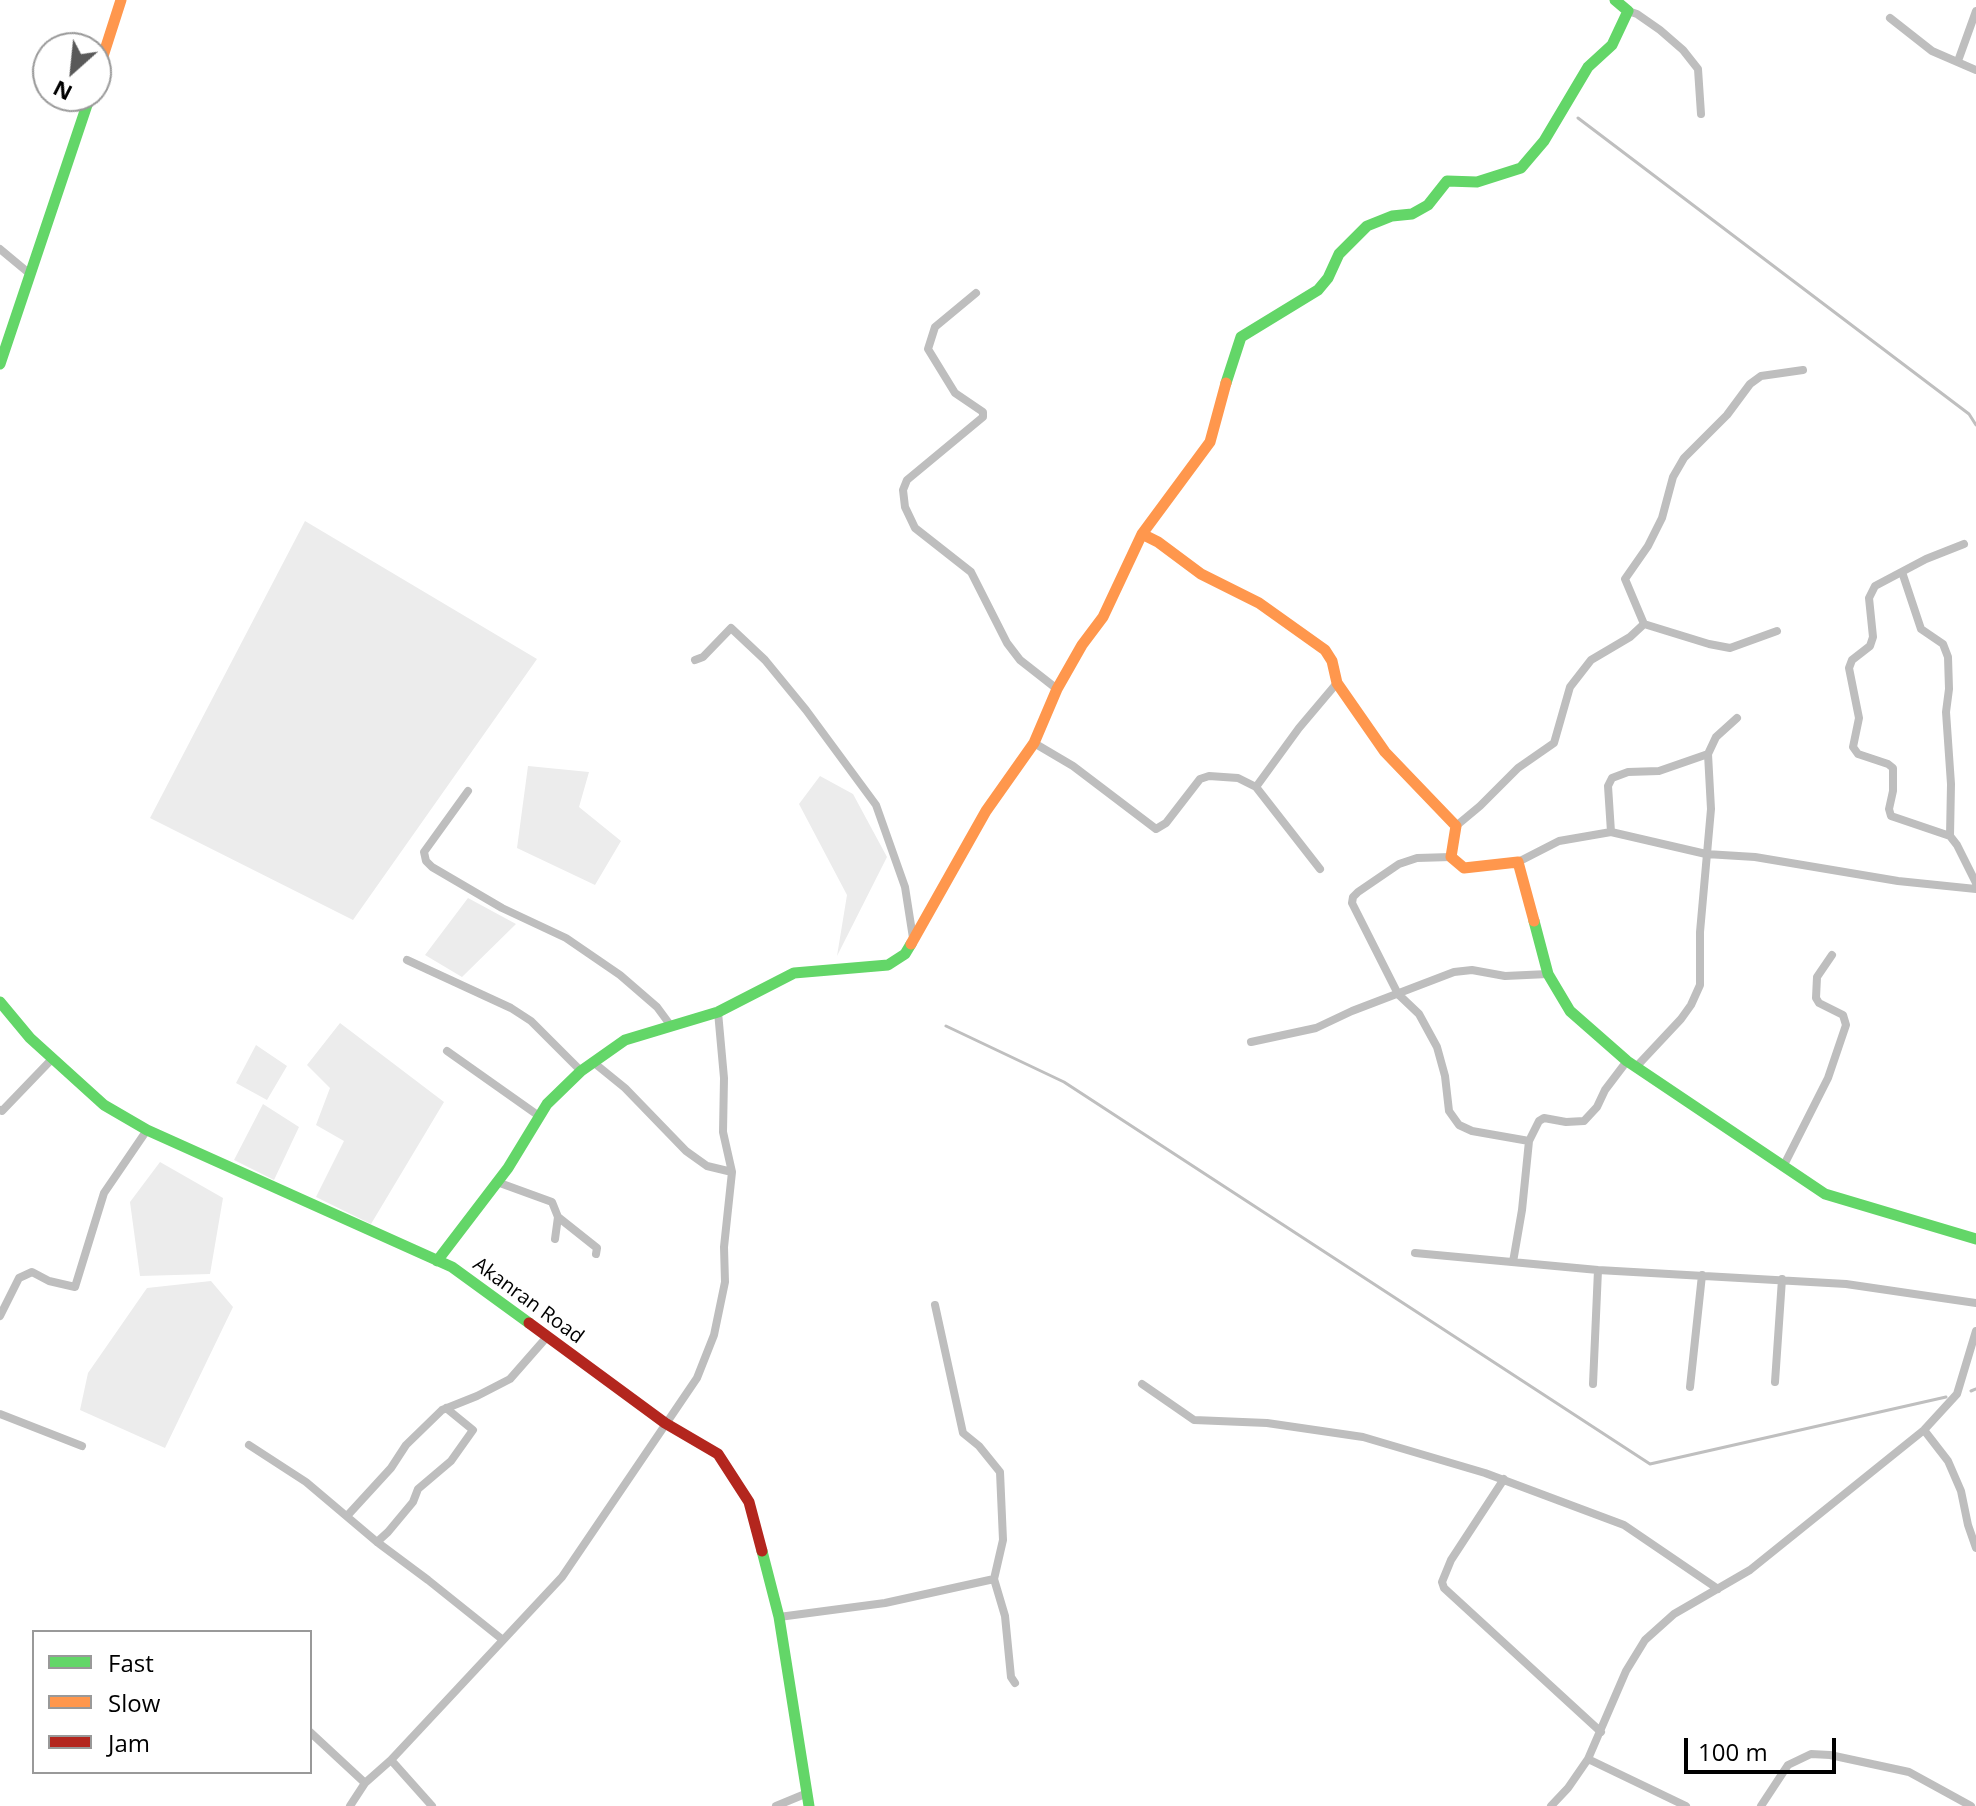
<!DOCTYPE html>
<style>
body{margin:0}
#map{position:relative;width:1976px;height:1806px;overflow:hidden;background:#fff;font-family:"Open Sans",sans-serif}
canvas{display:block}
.legend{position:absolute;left:32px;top:1630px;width:280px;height:144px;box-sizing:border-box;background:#fff;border:2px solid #999;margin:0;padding:10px 14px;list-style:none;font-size:24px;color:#000}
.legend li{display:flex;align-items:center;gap:16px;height:40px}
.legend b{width:40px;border:2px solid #999}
.north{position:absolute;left:32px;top:32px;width:80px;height:80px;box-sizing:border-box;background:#fff;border:2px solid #999;border-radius:50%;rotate:207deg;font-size:22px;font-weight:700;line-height:32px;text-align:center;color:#000}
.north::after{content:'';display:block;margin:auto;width:28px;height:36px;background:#595959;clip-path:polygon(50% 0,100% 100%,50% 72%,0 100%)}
.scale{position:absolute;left:1684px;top:1738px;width:152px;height:36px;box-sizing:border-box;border:4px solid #000;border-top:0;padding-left:10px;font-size:24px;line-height:28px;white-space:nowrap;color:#000;-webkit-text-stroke:6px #fff;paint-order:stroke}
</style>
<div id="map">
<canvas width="1976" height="1806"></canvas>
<ul class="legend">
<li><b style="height:10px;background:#63d668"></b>Fast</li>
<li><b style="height:10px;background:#ff974d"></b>Slow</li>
<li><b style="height:10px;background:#b3261e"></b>Jam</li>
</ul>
<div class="north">N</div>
<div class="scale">100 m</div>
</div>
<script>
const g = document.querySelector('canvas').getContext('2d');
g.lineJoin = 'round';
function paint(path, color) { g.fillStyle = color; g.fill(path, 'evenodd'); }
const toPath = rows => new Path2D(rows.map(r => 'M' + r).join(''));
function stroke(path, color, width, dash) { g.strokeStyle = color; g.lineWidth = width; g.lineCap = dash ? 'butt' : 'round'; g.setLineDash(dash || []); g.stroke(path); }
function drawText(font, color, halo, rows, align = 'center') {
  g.font = font + ' "Open Sans",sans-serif'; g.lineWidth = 6; g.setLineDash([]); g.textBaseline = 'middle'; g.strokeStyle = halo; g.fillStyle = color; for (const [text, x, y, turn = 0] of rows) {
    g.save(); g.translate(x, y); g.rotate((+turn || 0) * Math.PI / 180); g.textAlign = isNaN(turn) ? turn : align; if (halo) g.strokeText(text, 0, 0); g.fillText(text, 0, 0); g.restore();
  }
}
paint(toPath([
 [305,521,537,659,353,920,150,818],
 [528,766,589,772,579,807,621,841,595,885,517,848],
 [820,776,853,794,887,857,837,956,847,895,799,804],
 [468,898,516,924,462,977,425,955],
 [340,1023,444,1102,371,1224,316,1197,344,1141,316,1125,330,1088,307,1065],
 [256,1045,287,1066,267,1100,236,1083],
 [263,1104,299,1127,274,1180,234,1160],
 [160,1162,223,1198,210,1274,140,1276,130,1202],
 [211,1281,233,1307,165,1448,80,1410,88,1373,147,1288]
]), '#ececec');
stroke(toPath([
 [1578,118,1969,414,1976,425],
 [946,1026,1064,1082,1650,1464,1946,1397],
 [1971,1391,1976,1389]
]), '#bfbfbf', 3);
stroke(toPath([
 [1628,11,1637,14,1660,30,1683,50,1698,69,1701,114],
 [1890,18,1932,51,1976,70],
 [1958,61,1976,11],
 [0,249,30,274],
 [976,293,935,327,928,349,955,393,983,412,983,417,907,480,903,490,905,507,915,528,971,572,1007,643,1020,660,1057,689],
 [1964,544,1926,559,1875,586,1869,598,1873,637,1870,646,1852,660,1849,668,1859,718,1853,747,1858,754,1888,764,1893,768,1893,791,1889,809,1891,816,1950,836,1957,845,1976,883],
 [1902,572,1921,629,1943,644,1948,657,1949,689,1946,712,1951,784,1950,836],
 [1644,624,1709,644,1730,648,1777,631],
 [695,660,703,657,731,628,765,660,806,710,876,805,905,887,913,938],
 [1034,743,1073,766,1156,829,1166,823,1200,779,1209,776,1238,778,1256,787,1320,869],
 [1256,787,1299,728,1337,683],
 [468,791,424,852,426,861,432,867,502,908,566,938,620,975,657,1007,671,1026],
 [1456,826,1480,806,1518,768,1554,743,1570,687,1591,660,1630,637,1644,624,1625,579,1648,546,1662,518,1673,477,1684,458,1727,415,1750,384,1761,376,1803,370],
 [1611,832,1608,786,1612,778,1628,772,1659,771,1708,754],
 [1451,857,1417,858,1399,864,1358,892,1353,897,1352,903,1398,994,1419,1014,1437,1047,1445,1076,1449,1111,1459,1125,1472,1131,1529,1141],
 [1518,862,1559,841,1611,832,1706,854,1755,857,1898,881,1976,889],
 [407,960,511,1008,531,1021,581,1071],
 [1251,1042,1316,1028,1352,1011,1454,972,1472,970,1505,976,1548,974],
 [447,1051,539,1116],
 [593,1062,625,1088,686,1151,707,1166,732,1172,723,1132,724,1078,718,1012],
 [1636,1067,1681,1019,1691,1005,1700,985,1700,932,1711,809,1708,754,1716,737,1737,718],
 [0,1110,2,1111,52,1059],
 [1783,1167,1828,1078,1846,1025,1843,1015,1819,1003,1816,998,1817,977,1832,955],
 [497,1182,552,1202,558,1217,555,1239],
 [558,1217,597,1248,596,1254],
 [1415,1253,1598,1270,1846,1284,1976,1303],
 [1513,1262,1522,1210,1529,1141,1539,1121,1544,1118,1566,1122,1584,1121,1597,1107,1605,1090,1627,1061],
 [935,1305,963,1433,979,1446,1000,1472,1003,1540,994,1579,1005,1616,1011,1677,1015,1683],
 [0,1316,19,1278,32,1272,49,1281,75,1287,104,1193,147,1130],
 [1775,1382,1782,1279],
 [1142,1384,1194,1420,1267,1423,1363,1437,1485,1473,1624,1525,1718,1589],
 [1593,1384,1598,1270],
 [1690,1387,1702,1275],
 [0,1414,82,1446],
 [1924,1430,1948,1461,1961,1491,1968,1525,1976,1548],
 [249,1445,306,1482,377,1542,428,1580,503,1640],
 [1504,1479,1451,1560,1442,1582,1444,1588,1601,1732],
 [347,1516,391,1468,406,1445,442,1410,477,1396,510,1379,546,1338],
 [377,1542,388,1532,413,1502,418,1489,451,1461,473,1430,446,1408],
 [779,1617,885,1603,994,1579],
 [310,1732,365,1783],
 [1588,1759,1686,1806],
 [391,1760,432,1806],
 [350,1806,365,1783,391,1760,562,1577,697,1378,714,1335,725,1282,724,1247,732,1172],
 [776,1806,805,1794],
 [1551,1806,1568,1788,1588,1759,1626,1671,1645,1640,1674,1614,1750,1570,1924,1430,1957,1394,1976,1331],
 [1761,1806,1788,1765,1811,1754,1830,1755,1909,1772,1971,1806]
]), '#bebebe', 8);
stroke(toPath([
 [0,364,90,96],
 [1226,383,1241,337,1318,290,1328,278,1339,254,1367,226,1392,216,1412,214,1428,205,1447,181,1477,182,1521,168,1544,141,1588,67,1612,45,1628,11,1615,0],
 [1534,921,1548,974,1570,1011,1627,1061,1825,1194,1976,1239],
 [0,1002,30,1038,104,1105,147,1130,452,1267,529,1323],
 [437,1261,508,1168,547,1104,581,1071,625,1040,718,1012,794,973,888,965,905,954,911,944],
 [762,1551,779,1617,809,1806]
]), '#63d668', 11);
stroke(toPath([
 [96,78,121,0],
 [1142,534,1158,542,1201,574,1259,603,1325,650,1332,661,1337,683,1385,752,1456,826,1451,857,1464,868,1518,862,1534,921],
 [911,944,986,811,1034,743,1057,689,1082,645,1103,617,1142,534,1210,442,1226,383]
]), '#ff974d', 11);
stroke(toPath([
 [529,1323,665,1423,718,1454,749,1502,762,1551]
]), '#b3261e', 11);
drawText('20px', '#000', '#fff', [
 ["Akanran Road",528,1301,36]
]);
</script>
